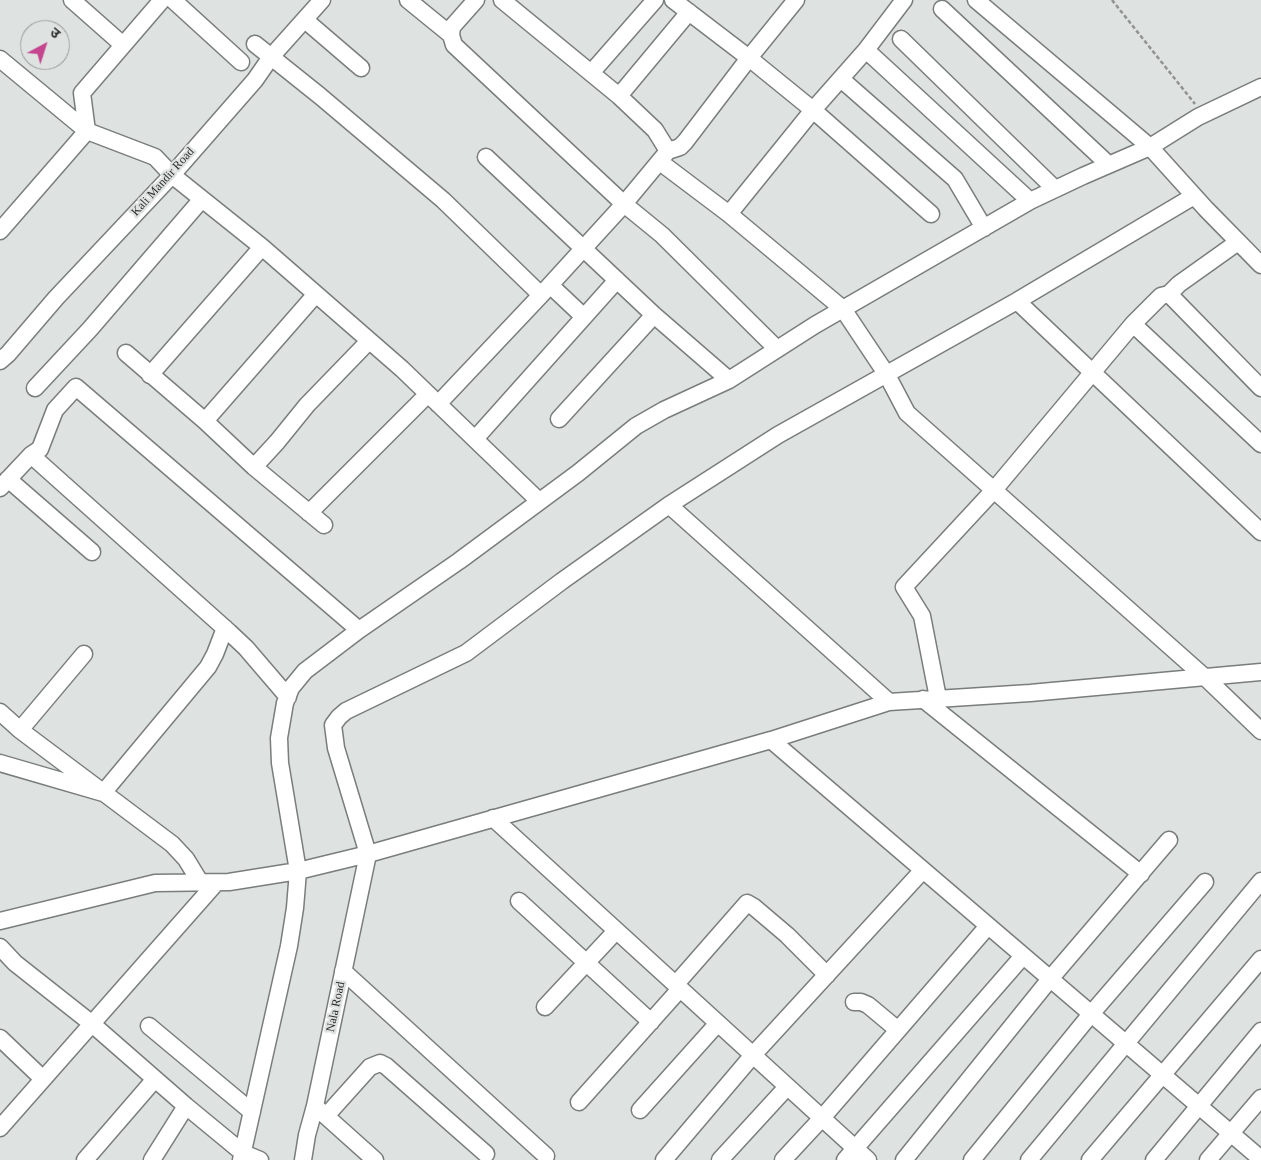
<!DOCTYPE html>
<meta charset="utf-8">
<style>
body{margin:0}
#map{position:relative;width:1261px;height:1160px;overflow:hidden;background:#dee2e1;font-family:Georgia,"Noto Sans Devanagari",serif}
canvas{display:block}
.north{position:absolute;left:20px;top:20px;width:50px;height:50px;box-sizing:border-box;background:#dee2e1;border:1px solid #979a99;border-radius:50%;rotate:40deg;font-size:14px;font-weight:700;line-height:20px;text-align:center;color:#2c2e2e}
.north::after{content:'';display:block;margin:auto;width:18px;height:22px;background:#c5458f;clip-path:polygon(50% 0,100% 100%,50% 72%,0 100%)}
</style>
<div id="map">
<canvas width="1261" height="1160"></canvas>
<div class="north">उ</div>
</div>
<script>
const g = document.querySelector('canvas').getContext('2d');
g.lineJoin = 'round';
const toPath = rows => new Path2D(rows.map(r => 'M' + r).join(''));
function stroke(path, color, width, dash) { g.strokeStyle = color; g.lineWidth = width; g.lineCap = dash ? 'butt' : 'round'; g.setLineDash(dash || []); g.stroke(path); }
function drawText(font, color, halo, rows, align = 'center') {
  g.font = font + ' Georgia,serif'; g.lineWidth = 4.5; g.setLineDash([]); g.textBaseline = 'middle'; g.strokeStyle = halo; g.fillStyle = color; for (const [text, x, y, turn = 0] of rows) {
    g.save(); g.translate(x, y); g.rotate((+turn || 0) * Math.PI / 180); g.textAlign = isNaN(turn) ? turn : align; if (halo) g.strokeText(text, 0, 0); g.fillText(text, 0, 0); g.restore();
  }
}
const minor = toPath([
 [72,0,123,45],
 [173,0,241,62],
 [408,0,451,35],
 [476,0,452,27,451,35,454,45,624,204,662,235,777,349],
 [502,0,619,96,655,130,668,151],
 [673,0,749,58,813,110,931,214],
 [976,0,1150,147,1206,209,1261,265],
 [942,9,1108,164],
 [305,20,361,68],
 [901,39,1055,189],
 [255,44,320,96,443,200,541,295],
 [866,50,1030,201],
 [0,59,87,131,155,157,172,175,262,247,402,369,539,501],
 [591,73,655,0],
 [841,79,955,179,984,228],
 [619,96,689,12],
 [486,157,654,315,729,380],
 [660,162,729,214,843,309,887,375,907,413,1209,681,1261,731],
 [729,214,813,110,866,50,904,0],
 [0,231,87,131,82,93,162,0],
 [550,285,584,317],
 [1169,294,1261,388],
 [1017,301,1261,532],
 [1133,324,1261,444],
 [126,353,205,421,254,467,324,525],
 [0,361,8,354,56,298,172,175,255,80,271,57,322,0],
 [150,375,262,247],
 [35,388,90,329,202,199],
 [438,404,541,295,624,204,668,151,680,147,685,142,749,58,796,0],
 [559,419,654,315],
 [205,421,316,294],
 [475,439,617,280],
 [31,455,229,632,246,648,288,697],
 [254,467,277,442,307,405,369,341],
 [8,479,92,552],
 [0,488,31,455,40,449,55,410,76,387,359,630],
 [669,505,889,702],
 [309,513,428,394],
 [938,698,922,616,904,587,994,490,1133,324,1161,296,1169,294,1179,284,1238,242],
 [923,699,1141,874],
 [0,712,20,730,172,844,186,859,200,882],
 [20,730,84,654],
 [771,740,1261,1159],
 [0,763,103,793,208,667,215,654,225,628],
 [493,818,868,1160],
 [519,901,651,1022],
 [0,921,155,883,229,882,298,871,368,854,771,740,889,702,1030,693,1261,672],
 [0,947,15,963,91,1023,186,1106,243,1153,260,1160],
 [343,971,546,1156],
 [854,1002,861,1002,868,1005,898,1030],
 [545,1007,616,931],
 [149,1026,252,1112],
 [0,1038,43,1079],
 [579,1102,680,989,676,984,747,903,754,907,787,935,827,975],
 [318,1109,375,1160],
 [640,1110,718,1023],
 [326,1116,370,1067,380,1063,386,1066,486,1154],
 [0,1128,216,883],
 [85,1160,155,1079],
 [152,1160,186,1106],
 [241,1160,289,946,295,908,298,871,280,763,279,738,285,703,291,688,305,671,359,630,459,561,578,473,636,426,664,410,729,380,815,325,1030,201,1083,176,1150,147,1198,117,1261,87],
 [303,1160,307,1135,315,1106,368,854,336,748,333,725,339,717,346,711,466,653,562,581,669,505,778,435,1017,301,1194,196],
 [664,1160,753,1055,923,870],
 [720,1160,787,1087],
 [783,1160,822,1118,988,926],
 [845,1160,1023,956],
 [904,1160,1050,979,1169,840],
 [972,1160,1091,1014,1205,882],
 [1029,1160,1261,881],
 [1090,1160,1261,959],
 [1154,1160,1261,1031],
 [1208,1160,1261,1098]
]);
stroke(minor, '#797d7c', 19);
stroke(toPath([
 [1112,0,1195,104]
]), '#909392', 2.5, [4, 2.5]);
stroke(minor, '#fff', 16);
drawText('12px', '#2c2e2e', '#dee2e1', [
 ["Kali Mandir Road",163,182,-48],
 ["Nala Road",336,1007,-78]
]);
</script>
